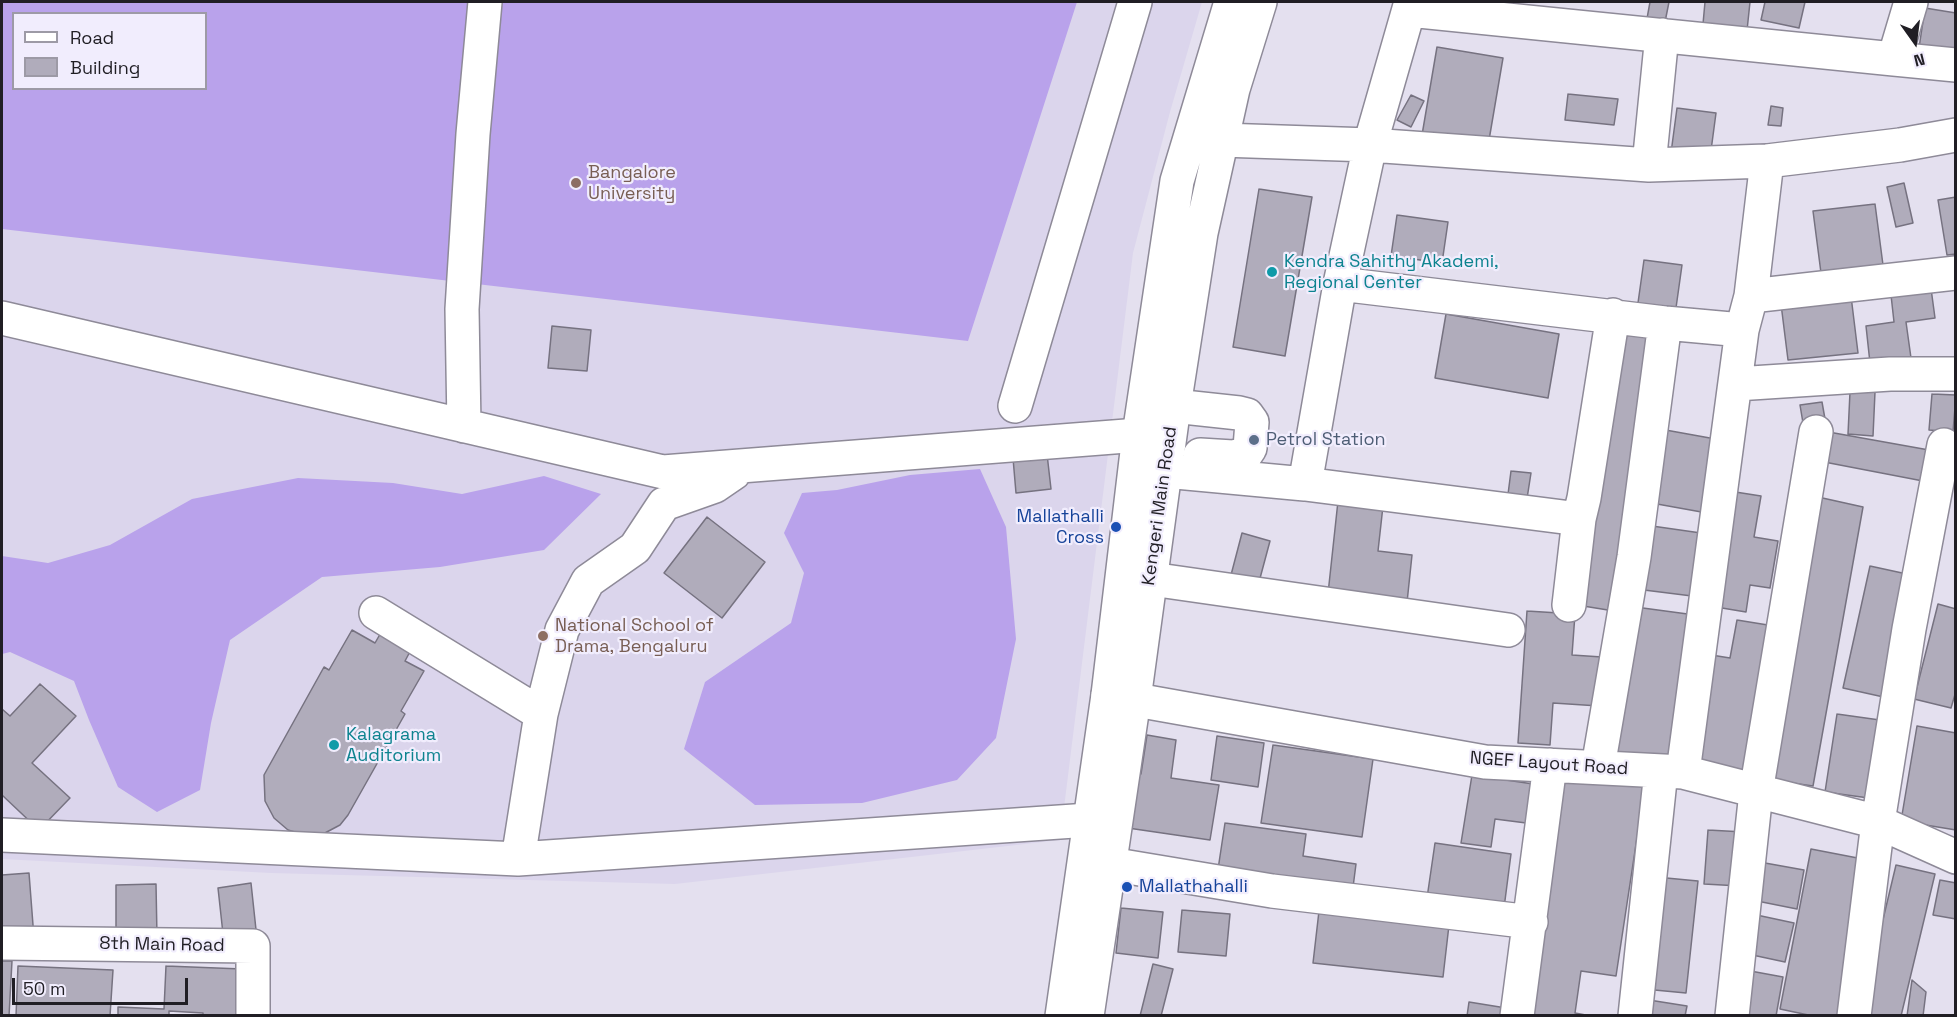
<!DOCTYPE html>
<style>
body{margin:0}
#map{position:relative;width:1957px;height:1017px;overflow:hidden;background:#e4e0ef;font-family:"Space Grotesk",sans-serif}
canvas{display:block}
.frame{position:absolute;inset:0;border:3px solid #201e24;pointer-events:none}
.legend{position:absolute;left:12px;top:12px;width:195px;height:78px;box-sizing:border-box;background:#f1edfd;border:2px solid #9d9aa6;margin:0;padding:8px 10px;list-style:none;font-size:18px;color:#201e24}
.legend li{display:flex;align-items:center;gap:12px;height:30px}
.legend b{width:30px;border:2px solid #9d9aa6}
.north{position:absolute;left:1885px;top:12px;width:60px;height:60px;-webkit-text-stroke:4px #f1edfd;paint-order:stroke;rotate:166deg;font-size:16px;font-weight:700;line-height:24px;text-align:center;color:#201e24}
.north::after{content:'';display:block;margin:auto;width:21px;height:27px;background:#201e24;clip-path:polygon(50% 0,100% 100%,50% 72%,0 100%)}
.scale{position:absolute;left:12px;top:978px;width:176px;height:27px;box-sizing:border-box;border:3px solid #201e24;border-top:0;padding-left:8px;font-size:18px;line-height:21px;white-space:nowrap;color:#201e24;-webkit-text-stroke:4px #f1edfd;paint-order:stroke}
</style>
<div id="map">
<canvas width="1957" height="1017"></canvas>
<div class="frame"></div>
<ul class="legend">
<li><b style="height:8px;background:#fff"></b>Road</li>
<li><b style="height:16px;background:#b0acbb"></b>Building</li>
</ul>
<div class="north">N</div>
<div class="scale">50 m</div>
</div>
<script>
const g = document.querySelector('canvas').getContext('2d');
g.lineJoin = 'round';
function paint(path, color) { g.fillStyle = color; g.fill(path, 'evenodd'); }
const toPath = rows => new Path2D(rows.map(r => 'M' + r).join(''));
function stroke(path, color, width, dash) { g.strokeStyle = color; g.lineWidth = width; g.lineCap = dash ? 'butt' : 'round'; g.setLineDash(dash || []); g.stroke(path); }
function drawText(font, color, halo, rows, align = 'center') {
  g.font = font + ' "Space Grotesk",sans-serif'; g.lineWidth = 4.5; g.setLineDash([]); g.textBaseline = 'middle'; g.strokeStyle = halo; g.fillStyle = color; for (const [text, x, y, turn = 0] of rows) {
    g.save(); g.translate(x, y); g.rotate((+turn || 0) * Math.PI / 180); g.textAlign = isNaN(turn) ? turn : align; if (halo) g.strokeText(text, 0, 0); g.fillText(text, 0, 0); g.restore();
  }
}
paint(toPath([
 [2,2,1202,2,1170,112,1133,253,1060,840,675,884,271,873,2,859],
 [14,14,206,14,206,88,14,88]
]), '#dbd5ec');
paint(toPath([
 [2,2,1077,2,968,341,2,229],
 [14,14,206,14,206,88,14,88],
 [980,469,1006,527,1016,639,996,738,957,780,862,803,755,805,684,749,705,682,791,623,804,573,784,533,802,493,837,490,910,475],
 [544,476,601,494,544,550,440,567,322,577,230,640,211,723,200,790,157,812,118,787,89,720,74,681,10,652,2,654,2,556,48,563,110,545,192,499,298,478,393,483,462,494]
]), '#b9a2eb');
const building = toPath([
 [1650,2,1669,2,1664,27,1646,24,1650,2],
 [1705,2,1750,2,1746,40,1702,35,1705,2],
 [1765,2,1805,2,1799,28,1761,20,1765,2],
 [1925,8,1956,13,1956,53,1919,48,1925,8],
 [1437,47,1503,58,1488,146,1422,135,1437,47],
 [1568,94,1618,99,1614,125,1565,120,1568,94],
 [1411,95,1424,101,1411,127,1397,120,1411,95],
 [1771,106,1783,108,1781,126,1768,125,1771,106],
 [1677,108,1716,113,1710,158,1671,153,1677,108],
 [1904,183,1913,223,1896,227,1887,187,1904,183],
 [1259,189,1312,197,1285,356,1233,347,1259,189],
 [1956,197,1956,254,1947,255,1938,200,1956,197],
 [1875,204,1883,265,1821,273,1813,211,1875,204],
 [1397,215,1448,222,1442,263,1391,256,1397,215],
 [1644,260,1682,265,1675,315,1637,310,1644,260],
 [1930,281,1935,318,1906,322,1911,358,1870,363,1866,326,1894,322,1890,286,1930,281],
 [1851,296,1858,353,1788,360,1781,304,1851,296],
 [1446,314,1559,334,1548,398,1435,378,1446,314],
 [552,326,591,330,587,371,548,368,552,326],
 [1622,333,1659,339,1614,611,1577,605,1622,333],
 [1850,392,1875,392,1873,436,1848,434,1850,392],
 [1932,394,1956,395,1953,432,1929,430,1932,394],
 [1822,402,1825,419,1803,423,1800,405,1822,402],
 [1660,429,1721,440,1707,513,1646,502,1660,429],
 [1823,431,1929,450,1923,481,1819,461,1823,431],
 [1047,454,1051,489,1016,493,1013,458,1047,454],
 [1511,471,1531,473,1526,505,1507,502,1511,471],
 [1729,491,1761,496,1754,537,1778,541,1770,588,1750,585,1746,612,1710,606,1729,491],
 [1809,495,1863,507,1813,786,1764,779,1809,495],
 [1338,501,1383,506,1378,551,1412,555,1406,612,1327,603,1338,501],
 [707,517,765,562,722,618,664,573,707,517],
 [1645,525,1708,534,1700,597,1636,589,1645,525],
 [1242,533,1270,541,1259,582,1231,575,1242,533],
 [1870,566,1916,576,1888,698,1843,688,1870,566],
 [1938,604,1956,609,1956,691,1951,708,1914,699,1938,604],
 [1628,606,1695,615,1674,764,1607,755,1628,606],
 [1527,611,1575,614,1572,655,1602,657,1599,706,1553,703,1550,745,1518,743,1527,611],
 [1737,620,1774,626,1749,776,1686,766,1705,654,1730,658,1737,620],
 [383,629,413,646,405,661,424,671,401,711,405,714,348,815,340,825,323,834,305,835,288,830,274,818,265,801,264,775,324,667,329,670,352,630,375,643,383,629],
 [40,684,76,716,32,763,70,798,39,830,2,795,2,709,10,716,40,684],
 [1837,714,1887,721,1876,799,1825,792,1837,714],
 [1917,726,1956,733,1956,830,1901,821,1917,726],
 [1147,735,1176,740,1171,778,1219,785,1210,840,1121,827,1129,772,1141,774,1147,735],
 [1217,736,1264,743,1258,787,1211,780,1217,736],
 [1273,745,1373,759,1362,837,1261,823,1273,745],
 [1563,772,1645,785,1616,976,1581,971,1575,1013,1591,1016,1526,1016,1563,772],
 [1472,775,1540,785,1534,824,1495,819,1491,847,1461,843,1472,775],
 [1225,823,1306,834,1303,856,1356,864,1352,895,1217,876,1225,823],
 [1708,830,1744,832,1740,886,1704,884,1708,830],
 [1435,843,1511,854,1504,908,1427,898,1435,843],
 [1811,849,1868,860,1838,1016,1813,1016,1780,1009,1811,849],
 [1765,863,1804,870,1797,909,1757,901,1765,863],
 [1896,865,1935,874,1901,1016,1860,1016,1896,865],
 [29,873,34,938,2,940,2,875,29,873],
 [1656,877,1698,881,1686,993,1644,989,1656,877],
 [1940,880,1956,883,1956,919,1933,915,1940,880],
 [251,883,257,939,224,943,218,888,251,883],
 [156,884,157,937,116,937,116,885,156,884],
 [1121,908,1163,912,1158,958,1116,953,1121,908],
 [1182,910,1230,914,1226,956,1178,952,1182,910],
 [1319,911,1449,925,1443,977,1313,963,1319,911],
 [1752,914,1794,923,1785,962,1743,953,1752,914],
 [2,961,12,961,9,1016,2,1016,2,961],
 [1153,964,1173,969,1161,1016,1140,1016,1153,964],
 [18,966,113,970,110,1016,16,1016,18,966],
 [166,966,242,969,240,1016,203,1016,203,1013,169,1011,169,1016,118,1016,118,1007,164,1009,166,966],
 [1745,970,1783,977,1776,1016,1742,1016,1745,970],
 [1912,980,1926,992,1923,1016,1907,1016,1912,980],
 [1649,1000,1687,1006,1685,1016,1647,1016,1649,1000],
 [1469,1002,1506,1008,1505,1016,1467,1016,1469,1002]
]);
paint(building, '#b0acbb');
stroke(building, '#767280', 1.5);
const minor = toPath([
 [1411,2,1370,145,1649,165,1767,161,1900,145,1956,135],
 [1911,2,1894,59,1956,65],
 [1409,10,1894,59],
 [1649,165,1662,35],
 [1340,284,1665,323,1742,330,1751,296,1956,273],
 [1751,296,1767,161],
 [2,318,663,472,1139,435],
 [1736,384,1890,374,1956,374],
 [1015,406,1135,2],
 [1174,406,1239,413,1247,415,1252,422,1250,448,1246,454,1233,457,1200,455],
 [464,426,462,309,473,134,485,2],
 [1165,471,1305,484,1340,284,1370,145,1221,140],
 [1305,484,1579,519,1584,498,1613,315],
 [1151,579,1508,630],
 [1569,605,1579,519],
 [376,613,541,714],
 [1108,695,1485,762,1683,772,1878,822,1956,857],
 [1598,767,1634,557,1665,323],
 [1683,772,1742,330],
 [2,835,518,859,1089,820],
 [518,859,541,714,562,630,588,581,635,548,664,504,715,486,734,473],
 [1110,864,1272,891,1531,922],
 [2,943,253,946,253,1016],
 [1517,1016,1550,765],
 [1635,1016,1661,771],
 [1732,1016,1756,792,1816,432],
 [1854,1016,1878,822,1909,629,1944,445]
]);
const major = toPath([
 [1062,1016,1108,695,1139,435,1177,181,1231,2],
 [1087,1016,1134,699,1174,406,1201,233,1233,89,1260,2]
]);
stroke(minor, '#8e8a98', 36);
stroke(major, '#8e8a98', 36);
stroke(minor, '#fff', 33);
stroke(major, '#fff', 33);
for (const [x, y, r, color] of [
 [576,183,6,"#8d6e63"],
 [1272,272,6,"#0f9aa8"],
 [1254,440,6,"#5c6f8a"],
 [1116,527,6,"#1a4fb4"],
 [543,636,6,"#8d6e63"],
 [334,745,6,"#0f9aa8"],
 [1127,887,6,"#1a4fb4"]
]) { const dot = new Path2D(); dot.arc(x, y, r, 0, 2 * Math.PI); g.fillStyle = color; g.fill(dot); stroke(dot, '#f1edfd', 2); }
drawText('18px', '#785e54', '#f1edfd', [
 ["Bangalore",588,173],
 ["University",588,194],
 ["National School of",555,626],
 ["Drama, Bengaluru",555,647]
], 'left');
drawText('18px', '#0d838f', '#f1edfd', [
 ["Kendra Sahithy Akademi,",1284,262],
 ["Regional Center",1284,283],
 ["Kalagrama",346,735],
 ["Auditorium",346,756]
], 'left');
drawText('18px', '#4e5e75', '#f1edfd', [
 ["Petrol Station",1266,440]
], 'left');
drawText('18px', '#201e24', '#f1edfd', [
 ["Kengeri Main Road",1160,506,-82],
 ["NGEF Layout Road",1549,764,4],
 ["8th Main Road",162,945,1]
]);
drawText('18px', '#164399', '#f1edfd', [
 ["Mallathalli",1104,517],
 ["Cross",1104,538],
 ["Mallathahalli",1139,887,"left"]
], 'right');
</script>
